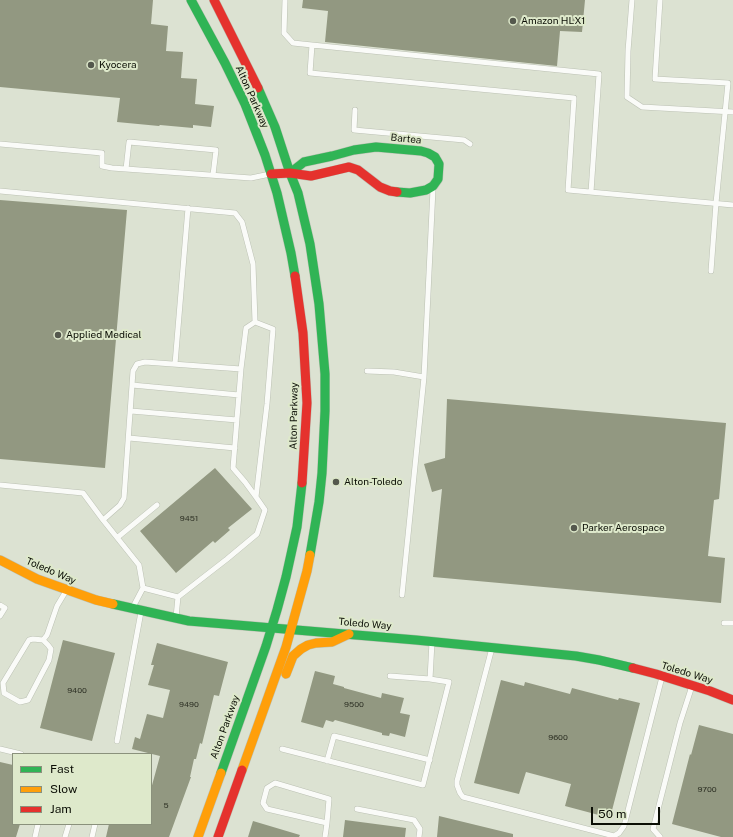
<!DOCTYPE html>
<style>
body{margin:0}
#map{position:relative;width:733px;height:837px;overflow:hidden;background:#dce2d2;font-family:"Public Sans",sans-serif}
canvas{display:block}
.legend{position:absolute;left:12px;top:753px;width:140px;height:72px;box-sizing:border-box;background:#dee9cb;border:1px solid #8a917c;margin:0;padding:5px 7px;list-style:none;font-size:12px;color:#0b0e05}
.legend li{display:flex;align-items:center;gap:8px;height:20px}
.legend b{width:20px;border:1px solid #8a917c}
.scale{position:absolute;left:591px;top:807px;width:69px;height:18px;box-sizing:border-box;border:2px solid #0b0e05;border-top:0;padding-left:5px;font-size:12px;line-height:14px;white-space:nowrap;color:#0b0e05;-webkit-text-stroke:3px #dee9cb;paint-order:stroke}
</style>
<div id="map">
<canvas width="733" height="837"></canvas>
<ul class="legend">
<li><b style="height:5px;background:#30b455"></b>Fast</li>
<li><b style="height:5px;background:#ff9f0a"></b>Slow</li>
<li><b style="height:5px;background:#e5322d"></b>Jam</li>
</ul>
<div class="scale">50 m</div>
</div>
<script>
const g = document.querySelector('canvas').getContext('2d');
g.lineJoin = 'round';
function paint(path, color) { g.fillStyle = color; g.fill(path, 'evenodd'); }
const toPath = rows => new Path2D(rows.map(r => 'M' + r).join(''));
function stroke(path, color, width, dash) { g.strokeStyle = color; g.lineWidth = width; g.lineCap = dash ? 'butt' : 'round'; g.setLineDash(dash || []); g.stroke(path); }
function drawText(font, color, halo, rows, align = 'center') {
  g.font = font + ' "Public Sans",sans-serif'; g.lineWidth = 4; g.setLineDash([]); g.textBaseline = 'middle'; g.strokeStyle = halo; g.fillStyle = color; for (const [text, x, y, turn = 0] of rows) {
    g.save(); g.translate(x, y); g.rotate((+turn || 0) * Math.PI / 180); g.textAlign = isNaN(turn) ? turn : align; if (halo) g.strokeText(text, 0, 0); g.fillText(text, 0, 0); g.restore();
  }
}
paint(toPath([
 [0,0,153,0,151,24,168,26,166,51,183,52,181,78,197,79,195,104,214,106,211,127,193,125,193,128,160,125,159,126,117,122,120,98,0,87],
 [303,0,585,0,582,32,560,31,557,66,325,42,328,11,302,8],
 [0,200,127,210,105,468,0,459],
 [447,399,726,423,719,499,714,500,708,556,725,558,721,603,433,577,442,489,432,492,424,464,445,458],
 [215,468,252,509,228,528,230,530,215,543,213,541,176,573,140,531],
 [63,640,115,653,92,741,40,728],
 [157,643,228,662,219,696,214,695,202,744,200,743,196,759,194,759,190,777,191,777,169,837,106,837,109,824,151,824,151,789,160,756,132,749,135,737,140,739,147,714,163,718,170,690,148,685,154,665,151,665],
 [315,671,335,676,333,684,344,687,344,688,381,698,382,693,404,698,400,713,410,715,405,737,390,733,389,736,382,735,382,733,335,720,333,722,326,720,323,728,301,722],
 [501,680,524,686,525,682,570,694,572,688,618,700,619,698,640,703,610,818,565,806,571,784,526,772,519,794,474,783],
 [699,725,733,734,733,837,721,837,672,824,690,754,691,755],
 [0,762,13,765,13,824,20,824,16,837,0,837],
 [439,816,513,834,513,837,437,837],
 [345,820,406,828,405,837,343,837],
 [253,821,300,835,299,837,248,837]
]), '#929881');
const lane = toPath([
 [285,0,284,33,293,43,312,45,599,74,591,192],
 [632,0,628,51,627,97,642,107,733,112],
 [660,0,655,79,728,83,716,203,711,271],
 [312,45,310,73,574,98,568,190,733,205],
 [355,110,354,130,464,140,470,144],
 [0,144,102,153,102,166,112,168,251,178,270,174],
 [126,169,129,142,216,150,213,175],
 [0,191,235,213,242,222,253,264,255,322],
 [175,364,188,208],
 [367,371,394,372,424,377],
 [132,385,239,395],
 [131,411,237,420],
 [129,438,235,448],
 [0,485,83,493,103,520,139,565,143,588],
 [103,520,120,505,124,498,133,371,137,364,145,362,241,369],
 [118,537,157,505],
 [402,595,424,377,433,189],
 [0,605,5,608,0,616],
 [133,607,143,588,178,597],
 [176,617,178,597,227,559,257,534,265,510,256,497,245,482,233,468,241,369,246,328,255,322,273,329,267,404,256,497],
 [724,623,733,623],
 [43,640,33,639,29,640,3,683,4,693,20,702,28,700,49,660,51,649,48,645,43,640,47,635,57,606,66,591],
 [492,648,457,781,457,785,460,793,463,797,614,836,619,833,624,826,662,677],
 [390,676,430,679],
 [117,741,141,612],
 [0,749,21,754],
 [282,749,423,785,449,682,430,679,432,642],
 [327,761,334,736,430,760],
 [357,809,414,820,420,829,419,837],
 [35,837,38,824],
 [65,837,69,824],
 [92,837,95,824],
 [325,837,327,823,329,799,275,783,267,788,263,803,267,809,327,823],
 [660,837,653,829,680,723,692,686]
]);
const fast = toPath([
 [191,0,225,63,245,104,265,155,277,193,291,253,295,276],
 [258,88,275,127,290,173,298,193,310,244,319,304,325,374,325,411,322,473,319,502,310,555],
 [290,173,304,162,332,156,354,150,376,147,421,151,428,153,435,157,439,164,438,179,433,186,426,190,410,193,397,192],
 [113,604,189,621,416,640,576,656,599,660,633,668],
 [221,773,266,646,277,610,286,577,297,527,302,483]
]);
const slow = toPath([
 [0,560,37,579,96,600,113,604],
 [286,674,293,656,301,649,308,645,316,643,332,642,349,634],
 [242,770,286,647,307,571,310,555],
 [198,837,221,773]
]);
const jam = toPath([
 [214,0,258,88],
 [271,174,290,173,311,176,349,167,358,170,380,187,390,191,397,192],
 [295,276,303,333,307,403,302,483],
 [633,668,656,674,710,691,733,700],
 [218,837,242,770]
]);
stroke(lane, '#bbc0b3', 6);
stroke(fast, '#bbc0b3', 10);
stroke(slow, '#bbc0b3', 10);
stroke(jam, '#bbc0b3', 10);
stroke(lane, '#fafbf8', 5);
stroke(fast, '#30b455', 9);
stroke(slow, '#ff9f0a', 9);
stroke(jam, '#e5322d', 9);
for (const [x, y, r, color] of [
 [513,21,4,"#54584d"],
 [91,65,4,"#54584d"],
 [58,335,4,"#54584d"],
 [336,482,4,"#54584d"],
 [574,528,4,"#54584d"]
]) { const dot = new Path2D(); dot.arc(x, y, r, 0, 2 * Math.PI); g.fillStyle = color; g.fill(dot); stroke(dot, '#dee9cb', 1.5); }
drawText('8px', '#2d3024', null, [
 ["9451",189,519],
 ["9400",77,691],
 ["9490",189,705],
 ["9500",354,705],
 ["9600",558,738],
 ["9700",707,790],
 ["5",166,806]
]);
drawText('10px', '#0b0e05', '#dee9cb', [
 ["Amazon HLX1",521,21],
 ["Kyocera",99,65],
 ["Applied Medical",66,335],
 ["Alton-Toledo",344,482],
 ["Parker Aerospace",582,528]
], 'left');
drawText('10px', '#0b0e05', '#dee9cb', [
 ["Alton Parkway",252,97,66],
 ["Bartea",406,139,6],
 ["Alton Parkway",294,416,-89],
 ["Toledo Way",51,571,23],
 ["Toledo Way",365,624,5],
 ["Toledo Way",687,673,17],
 ["Alton Parkway",225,727,-70]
]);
</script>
